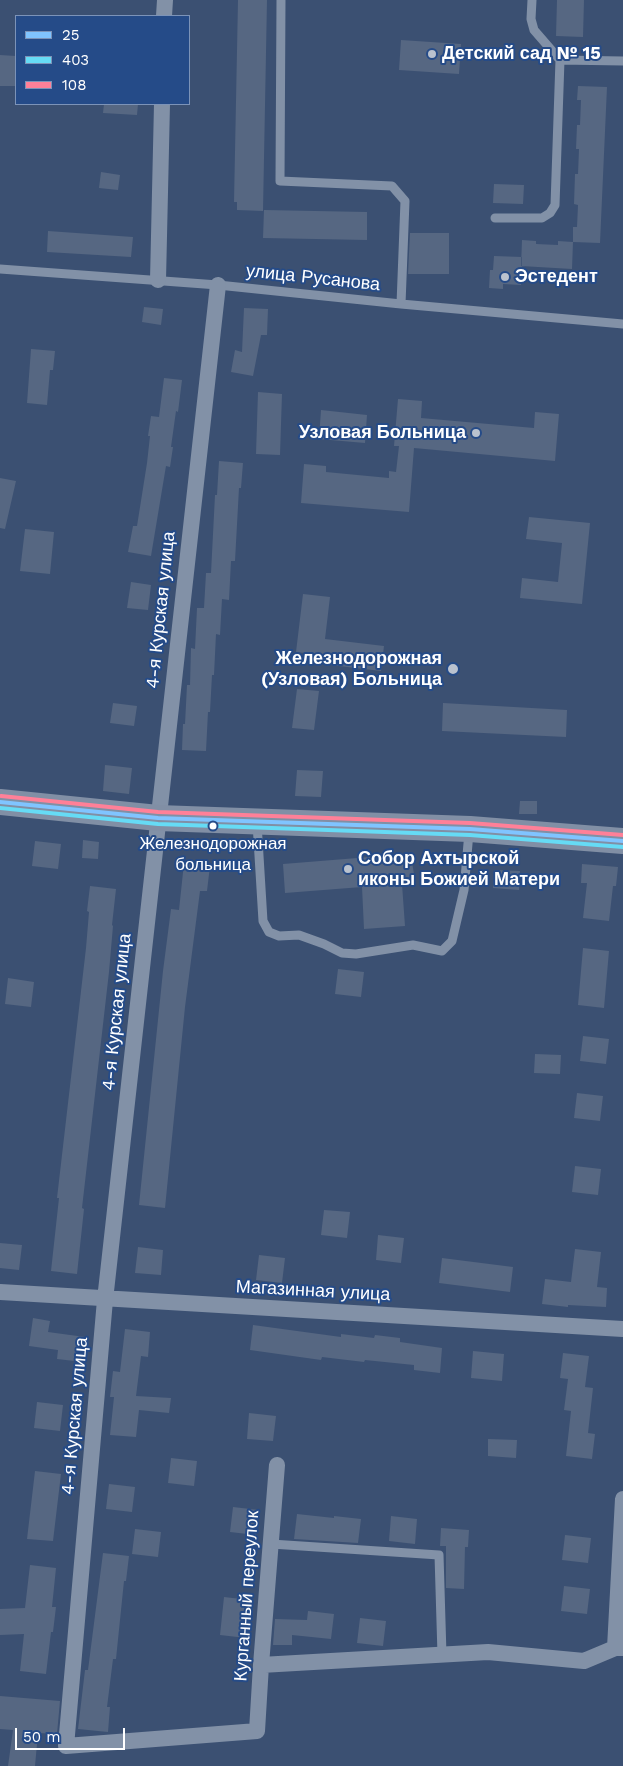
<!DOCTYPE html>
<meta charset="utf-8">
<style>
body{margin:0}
#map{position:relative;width:623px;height:1766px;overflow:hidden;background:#3b5072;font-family:"Work Sans",sans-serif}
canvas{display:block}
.legend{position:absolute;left:15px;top:15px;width:175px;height:90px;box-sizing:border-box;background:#254b88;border:1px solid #7c93b8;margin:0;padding:6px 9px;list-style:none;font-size:15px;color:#fff}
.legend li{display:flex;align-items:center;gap:10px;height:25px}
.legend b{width:25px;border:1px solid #7c93b8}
.scale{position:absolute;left:15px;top:1728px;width:110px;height:22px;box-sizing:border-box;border:2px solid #fff;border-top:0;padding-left:6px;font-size:15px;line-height:18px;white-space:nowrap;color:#fff;-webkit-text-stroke:4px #254b88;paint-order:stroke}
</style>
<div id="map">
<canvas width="623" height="1766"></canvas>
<ul class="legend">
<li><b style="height:6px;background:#80c4ff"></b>25</li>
<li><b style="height:6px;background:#66dbf5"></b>403</li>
<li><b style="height:6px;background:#ff8098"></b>108</li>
</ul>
<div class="scale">50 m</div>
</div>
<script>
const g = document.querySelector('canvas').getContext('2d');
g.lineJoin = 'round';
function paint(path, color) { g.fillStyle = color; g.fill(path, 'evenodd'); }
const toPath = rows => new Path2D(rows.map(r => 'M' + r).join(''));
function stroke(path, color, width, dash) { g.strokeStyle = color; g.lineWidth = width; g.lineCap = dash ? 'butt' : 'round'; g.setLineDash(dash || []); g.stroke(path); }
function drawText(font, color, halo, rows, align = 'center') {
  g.font = font + ' "Work Sans",sans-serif'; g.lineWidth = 4; g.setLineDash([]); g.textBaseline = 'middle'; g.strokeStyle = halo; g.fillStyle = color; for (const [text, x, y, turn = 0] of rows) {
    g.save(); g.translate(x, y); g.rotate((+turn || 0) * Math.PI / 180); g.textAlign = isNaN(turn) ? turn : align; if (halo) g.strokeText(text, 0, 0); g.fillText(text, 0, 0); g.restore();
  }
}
paint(toPath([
 [238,0,267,0,263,211,237,210,237,202,234,202],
 [557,0,584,0,583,37,556,36],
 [401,40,461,44,459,74,399,70],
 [0,55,16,56,16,86,0,86],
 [578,86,607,87,600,243,573,242,573,227,577,227,578,205,574,204,575,174,578,174,579,149,576,149,577,125,580,125,581,100,577,100],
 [104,104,138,104,137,115,103,113],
 [101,172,120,175,118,190,99,188],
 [494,184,524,185,523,204,493,203],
 [264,210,367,212,367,240,263,238],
 [48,231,133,237,131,257,47,252],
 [410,233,449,233,449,274,408,274],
 [522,240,536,241,536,244,558,245,558,241,573,242,572,269,521,266],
 [494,256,522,257,521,285,503,284,503,289,489,288,490,270,493,270],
 [144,307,163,309,161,325,142,322],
 [244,308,268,309,267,335,261,335,253,376,231,372,235,350,242,352],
 [31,349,55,351,53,370,50,370,47,405,27,403],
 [164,378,182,380,178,412,176,411,171,447,173,447,170,467,166,466,151,556,128,552,133,526,137,526,147,463,150,436,148,436,151,416,159,417],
 [258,392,282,394,280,455,256,454],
 [398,399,422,401,421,418,534,428,535,412,559,414,555,461,414,448,409,512,301,503,304,464,326,466,326,472,389,478,389,471,396,472,399,446,394,446],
 [321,410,367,415,365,443,319,439],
 [219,461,243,463,241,488,239,488,235,561,231,561,229,600,222,599,220,635,216,634,214,675,212,675,210,712,208,712,206,751,182,750,183,724,185,724,187,685,190,685,191,648,195,649,197,608,204,608,206,573,211,573,215,495,217,495],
 [0,478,16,481,5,529,0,528],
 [529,517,590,523,582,604,520,598,522,578,558,582,562,543,526,539],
 [25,529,54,532,50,574,20,571],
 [131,582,151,585,148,610,127,608],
 [303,594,330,597,325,639,384,646,381,671,322,664,323,655,296,652],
 [297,689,319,691,314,730,292,728],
 [113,703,137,706,134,726,110,723],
 [443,703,567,710,566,737,442,731],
 [105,765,132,768,129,794,103,791],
 [297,770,323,771,321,797,295,796],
 [520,801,537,801,537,814,519,814],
 [83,840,99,842,98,859,82,858],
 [35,841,61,844,58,869,32,866],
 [407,854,412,862,414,874,409,883,402,884,405,926,364,929,362,887,285,893,283,864],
 [184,863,210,866,207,891,200,891,185,1007,165,1208,139,1205,163,971,171,909,179,910],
 [582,864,618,867,616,886,613,886,609,921,583,918,587,883,581,883],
 [494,870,520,871,519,890,493,888],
 [90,886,116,889,112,925,113,926,109,972,82,1208,84,1209,77,1274,51,1271,59,1198,57,1198,86,948,89,912,87,911],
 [583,948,609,951,604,1008,578,1005],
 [338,969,364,972,361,997,335,994],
 [8,978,34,982,31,1007,5,1004],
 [583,1036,609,1039,606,1064,580,1061],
 [535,1054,561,1055,560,1074,534,1073],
 [577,1093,603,1096,600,1121,574,1118],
 [575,1166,601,1169,598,1195,572,1192],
 [324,1210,350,1212,347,1238,321,1235],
 [378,1235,404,1238,401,1263,376,1260],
 [0,1243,22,1245,19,1270,0,1268],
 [138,1247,163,1250,161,1275,135,1273],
 [575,1249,601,1252,597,1287,607,1288,606,1307,568,1305,568,1307,542,1304,545,1279,571,1282],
 [259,1255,285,1258,282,1283,256,1280],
 [442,1258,513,1267,510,1292,439,1283],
 [33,1318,50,1321,48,1332,85,1337,83,1362,57,1359,58,1350,29,1346],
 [253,1325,341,1337,341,1334,374,1338,375,1335,400,1338,400,1342,442,1348,440,1373,414,1370,414,1365,365,1360,364,1362,322,1357,321,1360,250,1350],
 [125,1329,150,1332,148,1357,141,1356,136,1396,171,1398,169,1413,139,1410,136,1437,110,1435,114,1397,110,1397,113,1371,120,1372],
 [473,1351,504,1354,502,1381,471,1378],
 [563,1353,589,1356,585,1387,593,1388,588,1433,595,1434,592,1459,566,1456,571,1411,564,1410,568,1379,560,1378],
 [37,1402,63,1405,60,1431,34,1428],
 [249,1413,276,1416,273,1441,247,1439],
 [488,1439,517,1440,516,1458,488,1456],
 [171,1458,197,1461,194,1486,168,1483],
 [35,1471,61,1474,53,1541,27,1539],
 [109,1484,135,1487,132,1512,106,1509],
 [233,1507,259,1510,256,1535,230,1532],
 [297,1514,334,1518,334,1516,361,1519,358,1543,294,1539],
 [391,1516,417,1519,415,1544,389,1541],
 [441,1528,469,1530,468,1547,465,1547,464,1589,446,1588,446,1546,440,1546],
 [135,1529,161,1532,158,1557,132,1554],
 [565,1535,591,1538,588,1563,562,1560],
 [103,1553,129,1556,126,1581,124,1581,116,1659,113,1659,107,1707,110,1707,108,1732,78,1729,85,1670,88,1670],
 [30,1565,56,1568,52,1607,56,1607,53,1632,51,1632,46,1674,20,1671,24,1634,0,1635,0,1609,25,1608],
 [564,1586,590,1589,587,1614,561,1611],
 [224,1597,250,1600,246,1638,220,1635],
 [308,1611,334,1614,331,1639,292,1635,292,1645,273,1645,275,1619,307,1620],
 [360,1618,386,1621,383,1646,357,1643],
 [0,1696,60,1701,57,1734,38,1733,35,1766,8,1766,13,1730,0,1729]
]), '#566782');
stroke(toPath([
 [281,0,280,181,392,186,405,201,401,304],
 [532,0,531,19,534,30,560,60,623,61],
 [495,218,542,218,550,213,555,205,560,60],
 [0,269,218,285,401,304,623,324],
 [257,823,263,921,269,932,279,936,299,935,324,944,342,953,356,954,413,945,442,951,452,941,464,890,469,832],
 [271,1544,439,1555,442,1655]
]), '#8291a7', 9);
stroke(toPath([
 [164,16,165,0],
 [158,280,162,104],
 [218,285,105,1300,66,1746,257,1731,261,1665,277,1465],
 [0,1292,623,1329],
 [615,1648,623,1499],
 [261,1665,488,1652,584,1661,615,1648,623,1648]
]), '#8291a7', 16);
stroke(toPath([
 [0,802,158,818,470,829,623,841]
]), '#818fa5', 26);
stroke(toPath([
 [0,802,158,818,470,829,623,841]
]), '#80c4ff', 4);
stroke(toPath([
 [0,808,158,824,470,835,623,847]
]), '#66dbf5', 4);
stroke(toPath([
 [1,796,158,812,470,823,623,835]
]), '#ff8098', 4);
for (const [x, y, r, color] of [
 [432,54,5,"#bac2ce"],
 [505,277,5,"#bac2ce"],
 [476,433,5,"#bac2ce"],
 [453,669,6,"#bac2ce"],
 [213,826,4.5,"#fff"],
 [348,869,5,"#bac2ce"]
]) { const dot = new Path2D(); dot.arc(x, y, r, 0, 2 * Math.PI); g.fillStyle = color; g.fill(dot); stroke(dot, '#254b88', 2); }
drawText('17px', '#fff', '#254b88', [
 ["Железнодорожная",213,844],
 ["больница",213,865]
]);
drawText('bold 18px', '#fff', '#254b88', [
 ["Детский сад № 15",442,54],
 ["Эстедент",515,277],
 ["Узловая Больница",466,433,"right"],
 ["Железнодорожная",442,659,"right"],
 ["(Узловая) Больница",442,680,"right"],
 ["Собор Ахтырской",358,859],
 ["иконы Божией Матери",358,880]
], 'left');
drawText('18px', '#fff', '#254b88', [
 ["улица Русанова",313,278,6],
 ["4-я Курская улица",161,610,-84],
 ["4-я Курская улица",117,1012,-84],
 ["Магазинная улица",313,1291,3],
 ["4-я Курская улица",75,1416,-85],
 ["Курганный переулок",247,1596,-86]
]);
</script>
